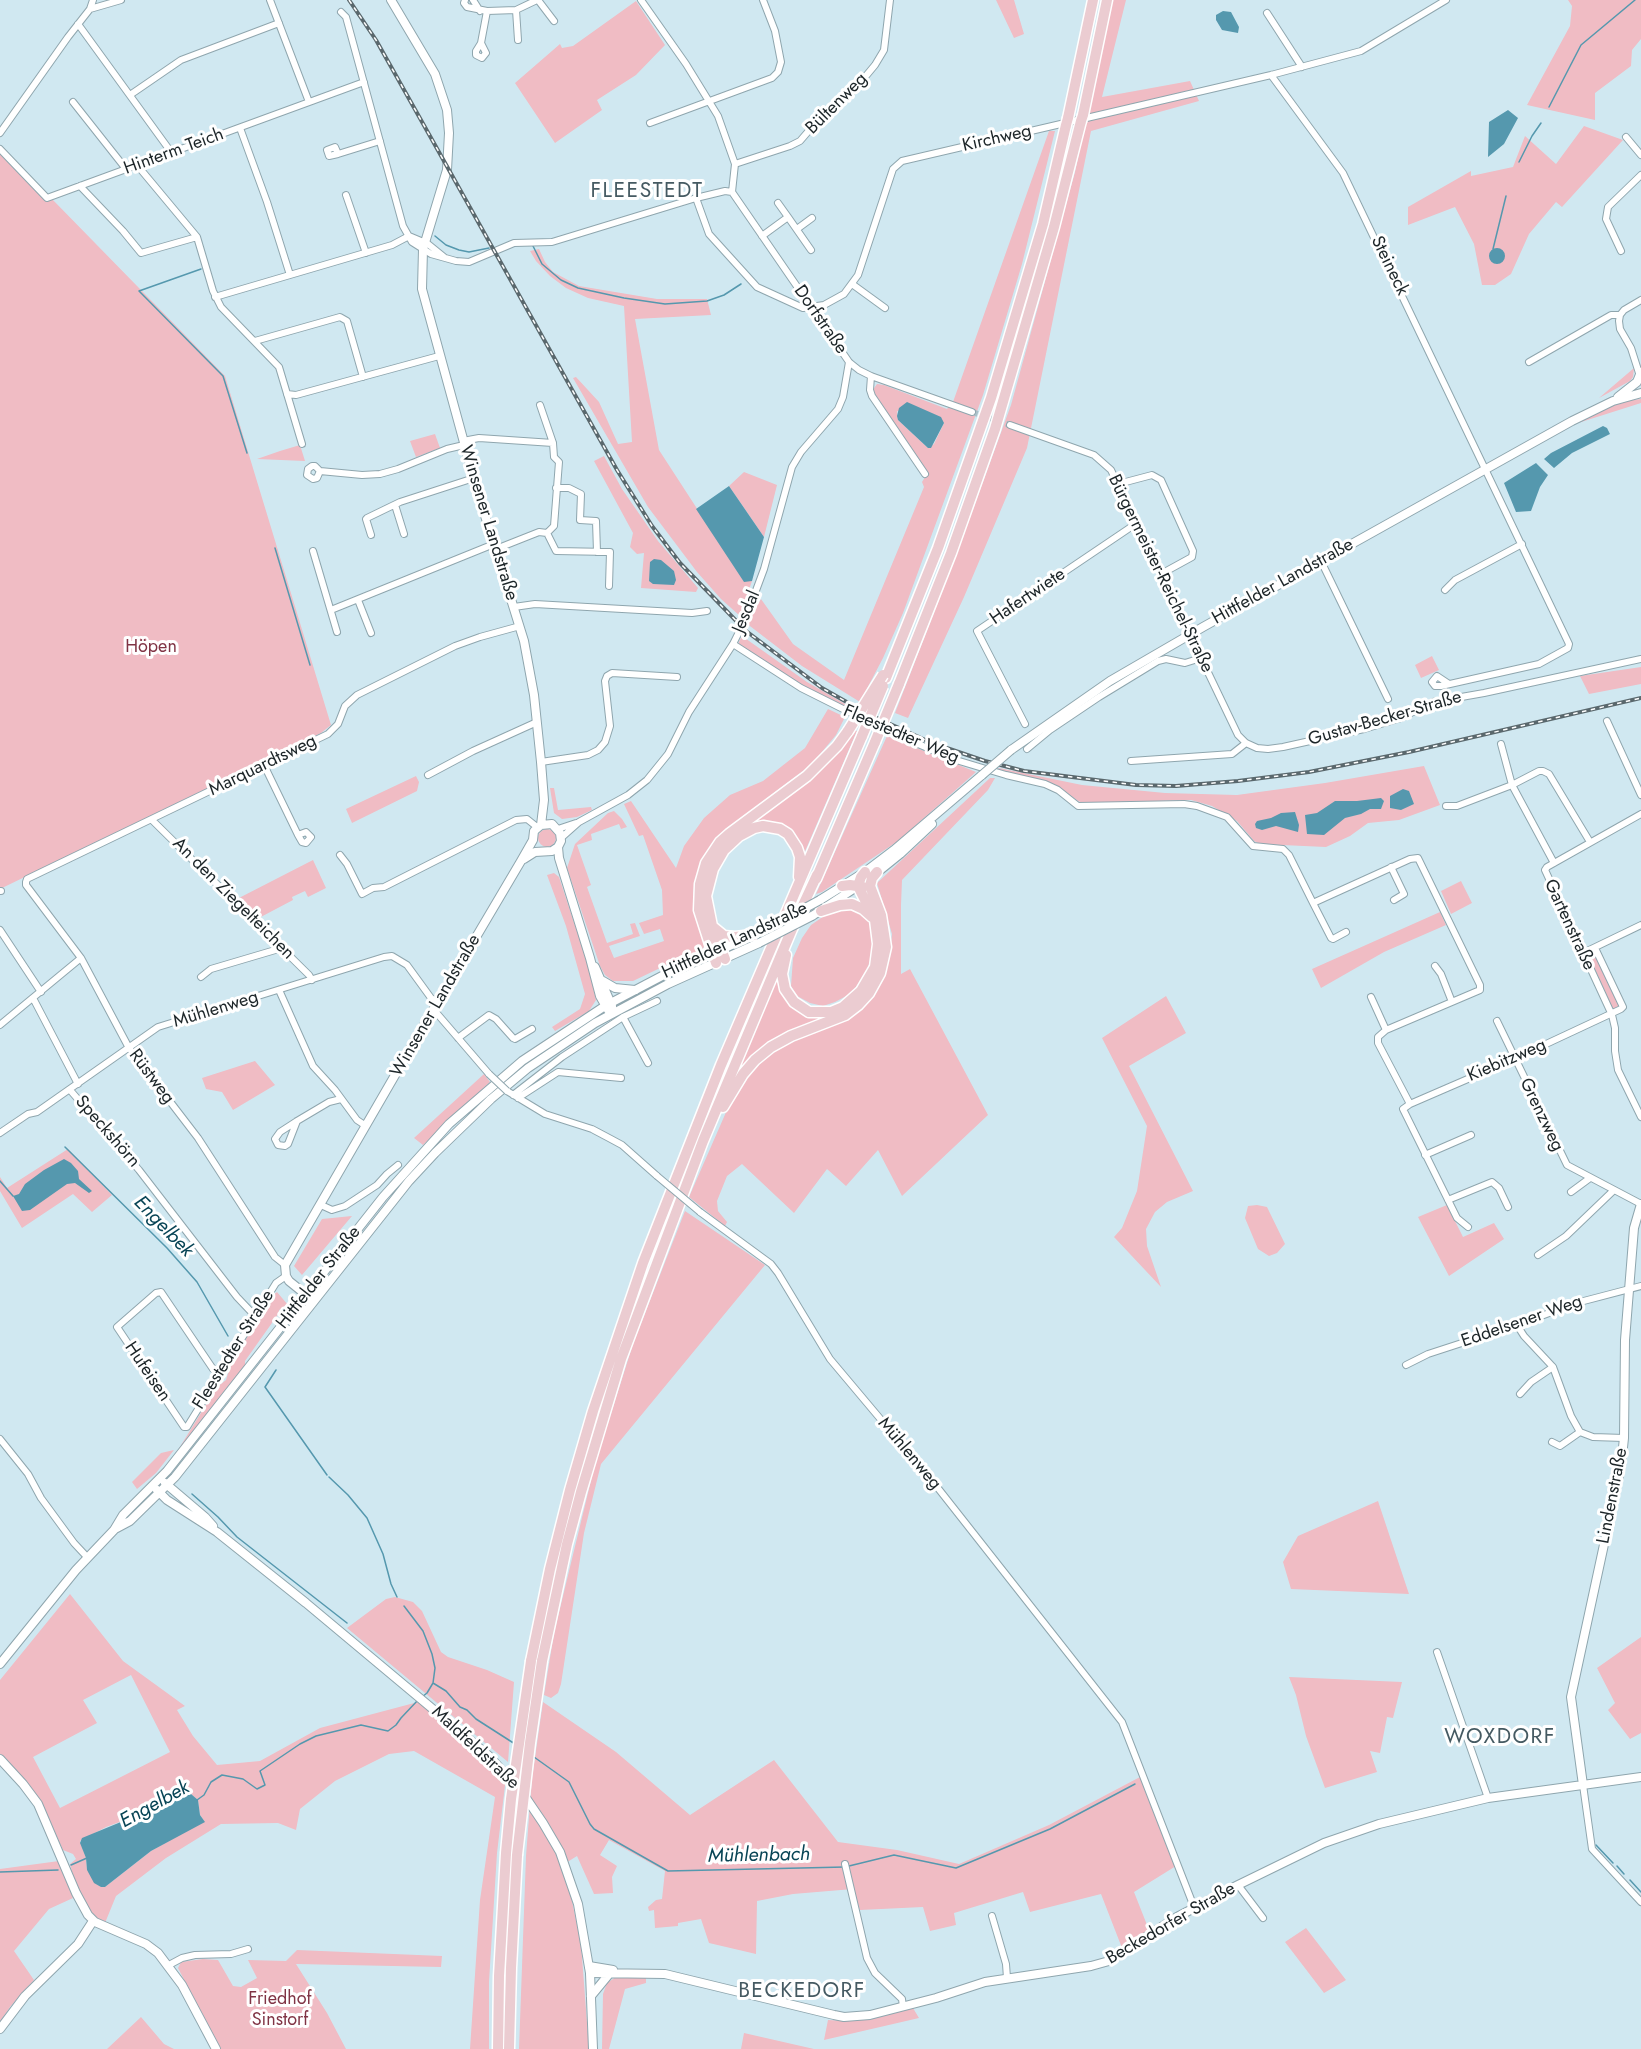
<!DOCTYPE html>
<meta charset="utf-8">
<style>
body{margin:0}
canvas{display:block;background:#d0e8f1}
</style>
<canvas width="1641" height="2049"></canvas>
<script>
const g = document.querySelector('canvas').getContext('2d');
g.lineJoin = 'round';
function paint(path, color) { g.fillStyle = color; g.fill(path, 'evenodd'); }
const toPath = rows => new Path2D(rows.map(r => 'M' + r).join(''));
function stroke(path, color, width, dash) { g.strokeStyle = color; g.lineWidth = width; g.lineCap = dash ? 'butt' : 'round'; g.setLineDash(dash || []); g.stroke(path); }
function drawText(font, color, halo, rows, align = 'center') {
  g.font = font + ' Jost,sans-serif'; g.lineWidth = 6; g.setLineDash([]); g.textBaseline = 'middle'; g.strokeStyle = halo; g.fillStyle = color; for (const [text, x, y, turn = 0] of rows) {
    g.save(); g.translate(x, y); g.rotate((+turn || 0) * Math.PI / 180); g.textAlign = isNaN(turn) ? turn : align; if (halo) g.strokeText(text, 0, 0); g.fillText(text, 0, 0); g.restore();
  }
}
paint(toPath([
 [996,0,1014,0,1024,34,1014,38],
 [1112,0,1126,0,1102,97,1190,81,1199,101,1091,131,1027,448,964,597,908,718,895,713,956,556,1011,405,1075,172],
 [1568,0,1641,0,1641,39,1632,50,1631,66,1595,93,1595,120,1527,105,1570,26,1572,6],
 [636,1,665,45,636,75,597,100,602,110,555,143,515,83,560,44,562,48,573,46],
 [1584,126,1623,140,1562,207,1556,202,1529,234,1511,274,1495,285,1482,285,1474,244,1455,207,1408,225,1408,207,1471,171,1471,176,1513,167,1525,136,1556,164],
 [1049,131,1055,131,1022,264,983,395,903,613,883,658,860,702,802,666,746,623,761,599,793,644,844,680,924,487,922,482,927,474,874,396,872,391,877,384,884,385,947,409,953,402],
 [897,411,944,423,934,444,928,448,898,420],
 [0,152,46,201,52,199,225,376,331,725,321,733,0,889],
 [539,249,545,262,553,272,579,286,657,299,707,299,711,315,635,319,659,450,744,581,752,581,740,616,721,599,697,572,648,507,573,378,576,377,599,402,618,444,632,442,624,306,588,298,566,288,550,276,536,261,530,251],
 [1634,368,1633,377,1630,381,1599,398],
 [1631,397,1633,400,1641,399,1641,403,1578,423],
 [435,434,440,448,416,457,410,441],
 [300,445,305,461,257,459,280,451],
 [604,456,622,489,658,541,698,588,696,592,641,588,644,553,637,554,630,547,633,533,594,461],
 [744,472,777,485,764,537,729,486],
 [742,636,807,682,852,708,851,710,803,686,738,644],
 [1432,656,1439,670,1421,678,1415,665],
 [1641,667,1641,684,1589,694,1580,676],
 [828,709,845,717,836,735,811,765,726,829,706,854,694,885,693,906,705,943,703,949,697,954,679,959,633,981,613,981,605,975,600,966,567,868,575,844,608,813,614,811,622,819,627,827,621,829,619,824,591,834,592,840,577,845,591,885,587,887,607,943,633,934,630,924,635,923,640,936,609,946,614,958,664,941,660,929,644,934,639,923,663,915,662,890,643,835,639,836,624,804,631,801,676,868,684,846,704,818,730,795,763,781,805,748],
 [854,730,857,731,803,856,795,836,744,826,811,779],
 [887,736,976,772,898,841,822,892,816,894],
 [1424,766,1440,805,1399,820,1368,823,1350,836,1326,847,1260,844,1254,841,1237,821,1212,806,1191,800,1083,803,1078,801,1059,787,995,771,999,768,1082,785,1165,793,1237,795,1325,783],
 [416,776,419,782,417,791,352,823,346,809],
 [990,778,995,778,988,790,902,880,901,905,901,974,910,969,988,1115,902,1196,878,1150,846,1186,827,1169,794,1213,742,1164,727,1176,717,1201,718,1211,727,1222,725,1226,689,1197,734,1094,753,1068,779,1046,835,1024,876,990,890,953,892,934,877,883],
 [550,788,554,788,558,810,591,807,592,810,577,817,562,819,554,813],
 '538 838a9 9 0 1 1 18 0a9 9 0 1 1-18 0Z',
 [313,860,326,888,308,897,305,891,292,897,293,900,257,919,237,899],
 [554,873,559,877,588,965,596,1000,589,1011,555,1031,552,1027,580,1009,585,994,566,926,547,875],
 [1461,881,1472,903,1451,914,1441,891],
 [854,907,872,924,874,938,871,958,865,976,850,994,835,1002,823,1006,810,1003,797,996,791,986,793,958,802,938,811,925,827,914,843,908],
 [1440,912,1446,925,1384,952,1321,988,1312,969],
 [1594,951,1619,1006,1613,1009,1588,954],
 [779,970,781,990,792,1008,812,1017,826,1018,770,1041,744,1065,733,1082],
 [1166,996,1186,1033,1129,1066,1193,1191,1167,1202,1155,1212,1146,1229,1147,1246,1161,1287,1114,1237,1122,1228,1137,1191,1147,1126,1102,1038],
 [255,1061,275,1085,233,1110,222,1092,206,1089,202,1078],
 [484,1074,490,1082,423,1145,414,1138],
 [68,1149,112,1195,92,1212,73,1194,22,1228,0,1191,0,1177,7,1188],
 [1257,1205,1267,1207,1285,1244,1277,1253,1269,1256,1258,1249,1245,1218,1248,1206],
 [1447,1205,1463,1237,1494,1223,1504,1239,1449,1276,1418,1217],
 [685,1211,765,1265,601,1464,584,1533,561,1684,558,1693,551,1698,544,1695,554,1633,595,1464,633,1344],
 [352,1216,302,1275,294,1266,322,1219],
 [277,1292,288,1305,279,1310,279,1313,245,1361,245,1366,178,1450,217,1387,226,1380,231,1364,271,1297],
 [174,1450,156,1473,137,1489,132,1482,161,1453],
 [1378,1501,1409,1594,1291,1589,1283,1562,1298,1536],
 [70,1594,123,1661,185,1706,177,1710,193,1736,217,1765,260,1761,320,1728,418,1702,493,1763,506,1777,497,1853,489,1982,489,2049,470,2049,480,1900,495,1797,414,1751,389,1754,335,1781,300,1809,296,1830,278,1823,221,1824,166,1858,116,1896,105,1923,94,1919,82,1900,73,1875,70,1864,76,1859,73,1854,63,1850,46,1813,29,1786,0,1754,0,1680],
 [131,1675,170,1752,60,1808,33,1757,97,1723,83,1700],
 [191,1794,198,1800,200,1815,204,1821,151,1851,105,1887,101,1887,87,1870,86,1858,80,1841,106,1827,133,1817,145,1807],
 [395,1597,413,1602,422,1611,441,1652,448,1657,487,1670,514,1682,508,1762,347,1628,386,1599],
 [1641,1637,1641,1733,1630,1739,1608,1710,1615,1703,1597,1668],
 [1289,1677,1402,1682,1393,1718,1387,1717,1380,1753,1370,1751,1377,1772,1325,1788,1306,1736,1296,1695],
 [543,1702,616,1752,690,1815,774,1760,838,1842,897,1850,959,1864,1049,1825,1140,1777,1176,1866,1134,1892,1149,1930,1122,1948,1101,1894,1030,1912,1023,1892,954,1913,956,1925,930,1931,923,1907,860,1910,853,1889,793,1894,757,1901,756,1954,709,1943,701,1919,678,1923,678,1926,655,1928,654,1910,649,1911,648,1907,656,1900,662,1899,665,1871,609,1840,600,1855,617,1866,612,1877,613,1893,594,1894,577,1856,561,1866,569,1887,581,1944,589,2049,519,2049,526,1856,532,1778],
 [59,1861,73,1898,49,1909,14,1951,34,1980,10,2007,0,2022,0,1869],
 [1306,1928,1346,1980,1324,1993,1285,1942],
 [297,1950,442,1956,441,1967,296,1964,327,2013,346,2049,220,2049,178,1968,181,1962,203,1959,218,1960,233,1986,241,1987,257,1978,248,1960,286,1961],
 [616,1977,646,1977,646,1983,625,1989,609,2049,602,2049,603,1994,607,1983],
 [913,2008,919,2018,824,2040,828,2020,845,2021],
 [141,2017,164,2044,174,2049,107,2049],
 [744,2033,814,2049,741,2049]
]), '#f0bcc4');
paint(toPath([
 [1223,11,1231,12,1239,27,1238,33,1222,30,1216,20,1216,15],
 [1508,110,1518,118,1504,144,1488,157,1489,122],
 '1489 256a8 8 0 1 1 16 0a8 8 0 1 1-16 0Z',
 [907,402,941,417,944,423,931,448,928,448,898,420,897,416,899,408],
 [1603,426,1607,428,1610,434,1572,453,1554,468,1544,459,1551,453],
 [1536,463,1548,475,1540,487,1531,511,1516,512,1504,483],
 [729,486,764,537,752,581,744,582,696,509],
 [654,559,661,560,674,571,676,580,674,585,653,584,649,581,650,562],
 [1403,789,1409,791,1414,804,1401,810,1390,808,1390,796],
 [1381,798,1384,801,1381,809,1370,809,1361,814,1345,818,1324,835,1307,834,1305,815,1317,813,1335,801,1357,801],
 [1295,812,1299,825,1298,832,1276,826,1262,830,1256,828,1255,824,1257,821,1271,818,1281,813],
 [64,1159,71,1163,78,1171,79,1179,92,1191,89,1193,75,1183,67,1184,30,1210,22,1211,13,1196,19,1194,25,1184,44,1170],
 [191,1794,198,1800,200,1815,205,1822,151,1851,105,1887,101,1887,94,1883,87,1870,86,1858,80,1843,82,1838,133,1817,150,1804]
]), '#5598ae');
stroke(toPath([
 [1549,107,1581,45,1635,0],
 [1519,162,1532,136,1541,123],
 [435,236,446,245,459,250,469,252,489,248],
 [533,246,542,264,561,280,578,288,624,298,665,304,707,301,724,295,741,284],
 [1493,249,1506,196],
 [201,269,139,291,223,376,247,453],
 [275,548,310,665],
 [65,1147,167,1248,197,1282,228,1336],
 [0,1181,13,1196],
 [276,1370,265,1387,327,1475],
 [329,1477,348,1495,367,1518,383,1554,391,1584,397,1597],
 [192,1494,218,1517,237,1537,347,1623],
 [404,1606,423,1631,432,1654,435,1668,433,1683,427,1693,422,1697],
 [433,1683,446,1691,460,1707,467,1710,476,1719,515,1744],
 [534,1757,569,1782,590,1824,594,1829,668,1871,845,1867],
 [197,1800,204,1795,211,1782,222,1775,243,1779,257,1789,265,1785,260,1771,300,1744,316,1736,361,1725,388,1731,396,1725,401,1718,418,1700],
 [1596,1845,1613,1863],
 [71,1865,87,1858],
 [849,1866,894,1855,956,1868,1050,1829,1135,1784],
 [1617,1866,1624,1874],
 [0,1872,58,1870],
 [1630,1880,1641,1892]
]), '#5598ae', 1.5);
stroke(toPath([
 [972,412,1010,425]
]), '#acc1c9', 6, [6, 3]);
const minor = toPath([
 [270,0,309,102],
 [465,0,464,3,467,7,487,11,516,10,537,0],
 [473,0,480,11],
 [538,0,554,21],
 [641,0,686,64,718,116,735,164,732,192],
 [90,9,121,0],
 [516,10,518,40],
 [341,12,346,17,403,226,412,242,431,254,456,261,469,262,514,243,552,242,696,198,725,191,732,192],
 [1267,13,1302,67],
 [78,24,171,152],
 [481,43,486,53,482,58,476,55,476,51,481,43,487,11],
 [1271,75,1343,173,1569,644,1568,648,1539,664,1441,686,1435,686,1432,682,1437,676,1449,684],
 [130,95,181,60,279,23],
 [73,102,126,169],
 [650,123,772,78,778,72,781,62,775,31,763,0],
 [240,128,267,202,290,275],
 [0,133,68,37,90,9,93,0],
 [1626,137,1641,155],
 [0,149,47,198,364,82],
 [338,154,335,147,327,150,329,156,338,154,380,141],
 [735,164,790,146,800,141,825,112,855,89,875,65,884,50,890,0],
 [137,165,197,237,213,291,221,307,279,367,302,444],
 [80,186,123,231,141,253,197,237],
 [732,192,849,362,859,370,871,376,972,412],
 [346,195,366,253],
 [696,198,709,234,757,287,803,308,824,305,844,294,858,275,893,169,902,161,1271,75,1361,51,1446,0],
 [788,217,811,250],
 [797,229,812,218],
 [409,236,428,244,444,257],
 [762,236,788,217,778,203],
 [1621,251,1606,219,1608,207,1641,175],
 [852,284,885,308],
 [215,297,392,245,409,236],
 [255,341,340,317,347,321,363,377],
 [1529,362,1611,315,1620,315],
 [1639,373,1631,348,1620,329,1619,321,1620,315,1624,310,1641,300],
 [871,376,870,390,872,396,925,474],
 [287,394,296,395,439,356],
 [540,405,553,443,554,457,559,462,554,526,547,533],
 [1010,425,1094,455,1111,470,1238,735,1246,743,1257,748,1268,749,1283,747,1364,729,1401,718,1433,702,1484,693,1641,659],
 [463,441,479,438,553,443],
 [320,471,315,466,312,466,308,469,307,475,313,479,317,478,320,471,362,475,380,474,398,469,447,449,464,445],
 [1118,484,1152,475,1161,480,1193,551,1192,557,1161,574],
 [556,488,569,488,581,494,580,520,596,521,597,552],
 [395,505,404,534],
 [547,533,556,551,610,552,609,586],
 [371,535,366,519,367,518,400,502,474,478],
 [496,549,539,532,547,533],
 [313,551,337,632],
 [1321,561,1388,699],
 [1445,590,1455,580,1522,544],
 [358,600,371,633],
 [514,607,535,604,692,613,707,611],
 [331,610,494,544],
 [733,644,801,688,885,730,956,760,1006,775,1045,784,1058,790,1078,806,1184,804,1197,806,1227,817,1253,846,1283,849,1289,855,1313,903,1410,859,1418,858,1480,985,1480,990,1386,1030,1378,1037,1378,1043,1410,1104],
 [1607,721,1641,795],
 [1025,724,977,631,1137,523],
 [1501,744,1512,785,1554,863],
 [1027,749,1050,730,1099,697,1158,661,1166,659,1185,663,1201,658],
 [1131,761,1232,754,1246,743],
 [541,762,588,755,598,750,605,742,610,726,605,681,607,676,612,673,677,677],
 [264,765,298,835,302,842,306,843,311,837,306,832,298,835],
 [428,775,473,751,537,722],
 [1446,806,1457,806,1512,785,1539,771,1543,771,1549,774,1590,842],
 [1641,814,1547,867,1545,870,1612,1015,1615,1028,1615,1051,1618,1070,1641,1117],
 [152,820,309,975,312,980],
 [558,829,576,823],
 [561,838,579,822,628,795,647,780,668,754,689,712,733,644,745,620,764,569,792,467,801,452,838,409,843,397,849,362],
 [340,855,347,864,362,894,373,888,384,887,516,820,527,819,537,827],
 [1391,867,1404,894,1394,900],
 [0,891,1,891],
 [1313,903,1331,938,1333,939,1346,932],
 [0,930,41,992],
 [1583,953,1641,925],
 [1435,966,1441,974,1452,1002],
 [201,977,211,969,282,948],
 [279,990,313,1066,335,1090,357,1120,366,1126],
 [1371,997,1386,1030],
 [33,998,78,1084],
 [434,1010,489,1074],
 [623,1017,648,1063],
 [1497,1021,1567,1165,1641,1204],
 [0,1025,81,958],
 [458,1038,489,1015,496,1019,513,1038,515,1039,532,1029],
 [70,1090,139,1170,237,1297,255,1316],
 [507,1091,545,1114,592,1129,609,1138,622,1145,657,1176],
 [513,1095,562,1057,623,1017,657,1001],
 [518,1098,558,1072,621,1078],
 [297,1121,288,1144,285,1146,278,1145,275,1139,280,1132,297,1121,329,1102,341,1099],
 [0,1133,28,1114,37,1112,158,1027,384,957,392,956,407,965,431,998,438,1003],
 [1425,1155,1471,1135],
 [1571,1192,1590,1178],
 [1448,1200,1492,1182,1499,1188,1508,1207],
 [321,1205,332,1210,345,1206,377,1185,387,1174,398,1165],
 [700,1212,771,1264,778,1273,830,1359,930,1478,1122,1722,1194,1907],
 [1468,1227,1457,1218,1403,1109,1410,1104,1514,1059,1621,1009,1623,1007,1595,948],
 [1538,1255,1566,1236,1614,1190],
 [285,1265,275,1257,198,1138,129,1048,81,958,26,885,26,882,27,879,328,734,338,724,345,706,357,695,455,646,480,637,520,626],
 [1517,1325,1524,1336,1553,1367,1571,1416,1580,1432,1593,1437,1624,1438],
 [1406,1365,1428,1354,1517,1325,1576,1303,1641,1286],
 [219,1374,213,1369,161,1292,156,1293,117,1327,184,1427,187,1427,276,1283,286,1276],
 [1520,1394,1531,1382,1553,1367],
 [0,1439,28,1474,41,1498,74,1543,88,1558],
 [1552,1442,1560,1446,1580,1432],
 [1437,1652,1488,1798],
 [1583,1785,1592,1849,1641,1902],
 [845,1864,867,1958,875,1973,902,1999,903,2007],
 [1238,1885,1263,1918],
 [992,1916,1006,1964,1007,1978],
 [169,1965,182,1958,195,1955,231,1954,248,1949]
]);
const tertiary = toPath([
 [391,0,435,74,447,110,449,133,447,170,423,249,422,289,477,490,524,641,534,695,541,762,544,800,541,825],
 [524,859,535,852,552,851,558,847],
 [595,967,612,1006,612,1013],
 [603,981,615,988,635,990],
 [310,1298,289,1281,286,1276,285,1265,420,1032,521,861,533,840,534,831,541,825,552,824,560,833,561,841,558,847,559,858,590,958,600,996,608,1010],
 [0,1759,23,1784,38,1804,76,1893,88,1915,95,1922,146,1944,158,1953,182,1985,216,2049],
 [1583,1785,1571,1697,1621,1466,1624,1438,1625,1340,1634,1228,1641,1204],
 [589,1966,613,1970],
 [590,1973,665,1974,834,2015,844,2017,870,2015,936,1998,985,1982,1091,1966,1109,1961,1177,1917,1238,1885,1324,1843,1379,1824,1488,1798,1641,1777],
 [591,1996,610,1973],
 [0,2029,25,1996,78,1944,93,1921]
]);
const secondary = toPath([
 [1618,397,1637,382,1641,372],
 [1011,750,1110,681,1203,627,1572,421,1613,401,1641,393],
 [874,875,900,854,932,824],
 [820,900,865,872,894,850,982,775],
 [812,916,861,884],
 [165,1483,205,1517,213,1526],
 [157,1490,167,1500,217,1532,306,1603,489,1756,524,1795,543,1823,560,1852,578,1904,590,1973,593,2049],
 [115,1529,130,1521,175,1477,409,1181,435,1153,491,1099,528,1068,595,1023,668,984,759,943],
 [0,1664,76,1570,114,1530,123,1515,167,1471,383,1197,449,1124,522,1061,605,1006,662,976,765,930]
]);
const motorway = toPath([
 [1083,115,1107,0],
 [1068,118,1093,0],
 [886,678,938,548,991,398,1043,224,1066,125],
 [899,684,951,553,995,429,1054,227,1081,121],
 [816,879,875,742],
 [842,886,850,885,863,887],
 [821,911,840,905,852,904,863,909,872,917],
 [713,927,724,936,735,937,754,935],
 [786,955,782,974,785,989,794,1002,809,1012,831,1012,843,1007,861,991,875,967,878,944,875,920,858,886,861,877,865,872],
 [725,959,712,926,706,896,713,869,724,850,739,836,754,828,763,826,780,829,788,834,797,848,800,857,799,877],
 [716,963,699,910,700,884,706,863,720,842,729,834,807,776,837,746,848,731],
 [723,1107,743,1074,755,1060,771,1047,791,1036,845,1015,858,1005,869,993,880,973,886,947,881,915,870,886,872,878,877,872],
 [531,1661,550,1569,570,1490,593,1411,643,1263,721,1065,862,736],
 [542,1661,567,1544,581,1492,621,1359,703,1141,792,929,817,875],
 [498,2049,499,1976,506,1853],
 [509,2049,511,1968,517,1855]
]);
stroke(minor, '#8fa6ae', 8);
stroke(tertiary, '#8fa6ae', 10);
stroke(secondary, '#8fa6ae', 10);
stroke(motorway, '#fff', 13);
stroke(minor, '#fff', 6);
stroke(tertiary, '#fff', 8);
stroke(secondary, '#fff', 8);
stroke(motorway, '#ebccd1', 10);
const rail = toPath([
 [349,0,376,40,435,145,617,470,652,526,680,563,746,631,822,688,866,713,932,743,985,761,1024,771,1136,785,1176,786,1238,781,1309,772,1409,752,1641,698]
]);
stroke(rail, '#5a686d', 4);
stroke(rail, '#fff', 1.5, [4.5]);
const minorBridge = toPath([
 [489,1074,507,1091],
 [657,1176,700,1212]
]);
const secondaryBridge = toPath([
 [982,775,1011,750],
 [765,930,820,900],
 [759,943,812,916]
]);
const motorwayBridge = toPath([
 [1081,121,1083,115],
 [1066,125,1068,118],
 [848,731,883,675],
 [862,736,883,686],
 [875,742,899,684],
 [506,1853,511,1799,531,1661],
 [517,1855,530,1743,542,1661]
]);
stroke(minorBridge, '#8fa6ae', 8, []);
stroke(secondaryBridge, '#8fa6ae', 10, []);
stroke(motorwayBridge, '#fff', 13, []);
stroke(minorBridge, '#fff', 6);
stroke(secondaryBridge, '#fff', 8);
stroke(motorwayBridge, '#ebccd1', 10);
drawText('18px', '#1c2528', '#fff', [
 ["Bültenweg",837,104,-45],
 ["Kirchweg",997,139,-13],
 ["Hinterm Teich",174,152,-20],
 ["Steineck",1389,266,64],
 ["Dorfstraße",820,320,55],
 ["Winsener Landstraße",488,523,73],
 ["Bürgermeister-Reichel-Straße",1160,574,64],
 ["Hittfelder Landstraße",1283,582,-29],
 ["Hafertwiete",1028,597,-34],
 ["Jesdal",747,612,-67],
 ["Gustav-Becker-Straße",1385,719,-16],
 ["Fleestedter Weg",901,735,23],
 ["Marquardtsweg",263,766,-26],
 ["An den Ziegelteichen",233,899,45],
 ["Gartenstraße",1569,925,65],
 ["Hittfelder Landstraße",735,941,-25],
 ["Winsener Landstraße",436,1006,-60],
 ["Mühlenweg",216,1010,-17],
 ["Kiebitzweg",1507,1061,-23],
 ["Rüstweg",151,1077,53],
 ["Grenzweg",1541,1115,64],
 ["Speckshörn",107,1132,49],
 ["Hittfelder Straße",319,1278,-52],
 ["Eddelsener Weg",1522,1322,-19],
 ["Fleestedter Straße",234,1350,-58],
 ["Hufeisen",147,1372,56],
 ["Mühlenweg",909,1454,50],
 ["Lindenstraße",1613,1496,-79],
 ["Maldfeldstraße",475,1748,43],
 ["Beckedorfer Straße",1171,1924,-30]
]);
drawText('18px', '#803445', '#fff', [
 ["Höpen",151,648],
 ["Friedhof",280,2000],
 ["Sinstorf",280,2021]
]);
drawText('italic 20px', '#074455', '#fff', [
 ["Engelbek",163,1227,46],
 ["Engelbek",155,1805,-29],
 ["Mühlenbach",759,1856,-1]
]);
g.letterSpacing = '1.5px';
drawText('21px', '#455a62', '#fff', [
 ["FLEESTEDT",647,192],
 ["WOXDORF",1500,1738],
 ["BECKEDORF",802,1992]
]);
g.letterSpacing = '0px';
</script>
